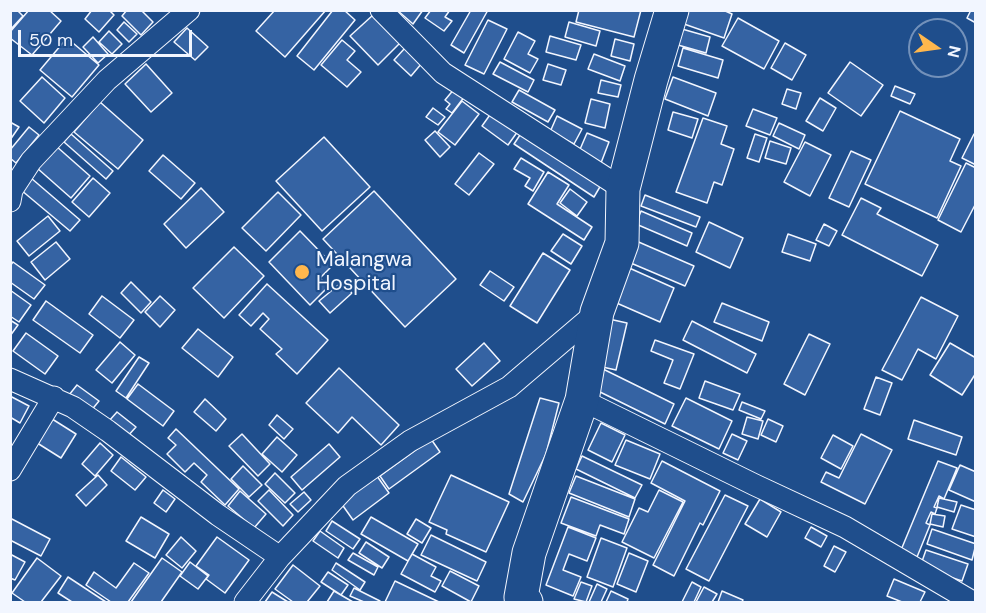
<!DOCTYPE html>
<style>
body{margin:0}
#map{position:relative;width:986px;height:613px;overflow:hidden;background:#1f4e8c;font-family:"DM Sans",sans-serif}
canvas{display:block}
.frame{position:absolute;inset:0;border:12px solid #f2f6ff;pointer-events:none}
.north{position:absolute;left:908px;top:18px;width:60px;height:60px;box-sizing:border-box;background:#1f4e8c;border:2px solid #7391ba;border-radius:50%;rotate:103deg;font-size:16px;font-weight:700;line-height:24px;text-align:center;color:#f2f6ff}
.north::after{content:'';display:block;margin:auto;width:21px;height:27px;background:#ffb74d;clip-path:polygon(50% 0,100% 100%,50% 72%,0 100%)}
.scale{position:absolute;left:18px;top:30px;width:174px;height:27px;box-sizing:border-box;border:3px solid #f2f6ff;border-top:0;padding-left:8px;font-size:18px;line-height:21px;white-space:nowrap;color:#f2f6ff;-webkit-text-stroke:4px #1f4e8c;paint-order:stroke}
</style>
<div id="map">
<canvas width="986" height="613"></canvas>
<div class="frame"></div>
<div class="north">N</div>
<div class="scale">50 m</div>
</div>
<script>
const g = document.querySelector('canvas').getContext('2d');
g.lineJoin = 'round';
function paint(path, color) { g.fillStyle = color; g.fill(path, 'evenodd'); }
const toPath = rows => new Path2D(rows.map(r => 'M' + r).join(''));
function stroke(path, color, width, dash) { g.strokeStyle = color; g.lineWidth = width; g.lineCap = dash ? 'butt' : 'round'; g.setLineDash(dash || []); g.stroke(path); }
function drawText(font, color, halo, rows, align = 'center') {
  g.font = font + ' "DM Sans",sans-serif'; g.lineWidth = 4.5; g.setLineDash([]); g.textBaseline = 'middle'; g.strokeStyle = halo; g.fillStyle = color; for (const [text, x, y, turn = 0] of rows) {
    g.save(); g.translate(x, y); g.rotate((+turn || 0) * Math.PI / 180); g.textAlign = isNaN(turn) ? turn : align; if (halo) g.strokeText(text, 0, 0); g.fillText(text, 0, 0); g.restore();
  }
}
const building = toPath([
 [10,10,17,10,23,16,10,30,10,10],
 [29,10,49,10,61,21,32,55,10,38,10,32,29,10],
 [92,10,109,10,114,15,99,32,85,19,92,10],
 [127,10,141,10,153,22,141,35,122,16,127,10],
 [275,10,326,10,285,57,256,31,275,10],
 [333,10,344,10,355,20,314,70,297,56,333,10],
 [397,10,423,10,413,24,397,10],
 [431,10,450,10,445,17,452,21,444,31,425,18,431,10],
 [471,10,488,10,464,53,451,45,471,10],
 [579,10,641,10,634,37,576,22,579,10],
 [688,10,723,10,732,14,724,38,684,24,688,10],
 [971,10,976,10,976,23,967,18,971,10],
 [373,15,400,43,378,65,350,36,373,15],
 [738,18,779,41,764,69,722,46,738,18],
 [488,20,507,29,484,74,465,65,488,20],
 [124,22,137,34,129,42,117,30,124,22],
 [569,22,600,31,596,46,565,37,569,22],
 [187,28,208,47,195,60,174,42,187,28],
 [682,29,710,37,706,53,678,45,682,29],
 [109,31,122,44,112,54,99,42,109,31],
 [518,32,535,41,528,54,538,59,530,73,504,59,518,32],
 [550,36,581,45,576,60,546,52,550,36],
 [93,37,108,54,98,63,83,47,93,37],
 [67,38,99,65,72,97,40,70,67,38],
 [615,39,634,44,630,61,611,56,615,39],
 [342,40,355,51,347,60,361,72,347,87,321,65,342,40],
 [785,43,806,55,792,80,771,68,785,43],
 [405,48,422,63,411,76,394,60,405,48],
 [683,48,723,60,718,78,678,66,683,48],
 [594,54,625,66,620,81,588,69,594,54],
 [500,62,534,80,528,92,493,74,500,62],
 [850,62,883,85,861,116,828,93,850,62],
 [146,64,172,93,151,112,125,84,146,64],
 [548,64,566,70,561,85,543,80,548,64],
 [42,77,65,98,44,123,20,101,42,77],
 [673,77,716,93,708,116,665,99,673,77],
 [601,80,621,85,618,97,598,93,601,80],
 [895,86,915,94,910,104,891,96,895,86],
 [455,88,465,96,452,113,446,109,450,104,445,100,455,88],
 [787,89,801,93,796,109,782,104,787,89],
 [519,90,555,110,548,122,512,102,519,90],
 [820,98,836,108,823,131,806,121,820,98],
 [591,99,610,104,605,128,585,123,591,99],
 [462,101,479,114,455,145,438,132,462,101],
 [100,102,143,140,118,169,74,132,100,102],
 [433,108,445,117,438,125,426,117,433,108],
 [753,109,777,118,770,135,746,126,753,109],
 [900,111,960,139,950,161,961,166,937,218,865,184,900,111],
 [492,112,518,131,508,145,482,126,492,112],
 [673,112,698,119,692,138,668,130,673,112],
 [557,116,582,129,574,144,550,132,557,116],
 [703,118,727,126,721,144,734,149,722,185,714,182,707,203,676,192,703,118],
 [10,122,19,127,10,140,10,122],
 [779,123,805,135,799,149,773,136,779,123],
 [29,127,39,135,16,163,10,158,10,150,29,127],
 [435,131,450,147,440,157,425,140,435,131],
 [522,132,601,185,594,197,514,144,522,132],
 [587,133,609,142,601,163,578,154,587,133],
 [71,134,113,171,106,179,64,142,71,134],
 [755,134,767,138,759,162,747,158,755,134],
 [974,134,976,135,976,165,962,158,974,134],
 [324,137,370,187,322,231,276,181,324,137],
 [770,141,791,148,786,164,765,158,770,141],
 [805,142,831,155,810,196,784,182,805,142],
 [56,146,90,176,71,198,37,168,56,146],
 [851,151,871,160,849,207,829,198,851,151],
 [479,153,494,164,469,195,455,184,479,153],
 [163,155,195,183,181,199,149,171,163,155],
 [521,158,544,172,533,191,525,186,530,178,514,169,521,158],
 [966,163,976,168,976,203,961,232,938,220,966,163],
 [548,172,569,185,557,204,592,227,584,240,528,204,548,172],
 [31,178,80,220,70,231,21,190,31,178],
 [93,178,110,193,89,217,72,202,93,178],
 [201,188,224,212,186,248,164,224,201,188],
 [570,189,587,202,577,216,560,203,570,189],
 [374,191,456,279,405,327,323,239,374,191],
 [278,192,301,215,266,251,242,228,278,192],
 [645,195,700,217,696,227,641,206,645,195],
 [861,198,881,208,877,214,938,245,922,276,842,235,861,198],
 [641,211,692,233,687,246,636,224,641,211],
 [48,216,60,231,29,256,17,241,48,216],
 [709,222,743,238,730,268,696,252,709,222],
 [824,224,837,231,829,246,816,240,824,224],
 [300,231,333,265,320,278,328,287,310,305,269,262,300,231],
 [563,234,582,246,571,264,551,251,563,234],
 [788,234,816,244,810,261,782,252,788,234],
 [634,240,694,266,685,286,626,261,634,240],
 [56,242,70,259,45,280,31,262,56,242],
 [234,247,264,276,224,318,193,288,234,247],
 [543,253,570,270,537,323,510,306,543,253],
 [13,262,45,285,34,299,10,282,10,266,13,262],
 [627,267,674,288,660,322,612,301,627,267],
 [490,271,514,287,504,301,480,285,490,271],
 [131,282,151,302,141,313,121,293,131,282],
 [342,282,352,293,330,313,319,301,342,282],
 [267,284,328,340,297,374,276,354,282,349,260,329,269,319,263,313,251,326,239,315,267,284],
 [10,290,31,305,19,322,10,316,10,290],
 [102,296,134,320,120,338,89,314,102,296],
 [160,296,175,310,160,327,145,312,160,296],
 [921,297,958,316,936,359,918,349,902,380,882,370,921,297],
 [46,301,93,335,80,353,33,320,46,301],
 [722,303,769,322,762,341,714,322,722,303],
 [609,319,627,323,616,370,598,366,609,319],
 [10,320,18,325,10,336,10,320],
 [692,321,756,354,747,373,683,340,692,321],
 [198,329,233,357,218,377,182,348,198,329],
 [26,333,58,356,45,374,13,351,26,333],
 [809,334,830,344,805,395,784,384,809,334],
 [655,340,694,354,680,389,664,383,673,360,651,351,655,340],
 [120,342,135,355,112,383,96,370,120,342],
 [484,343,500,361,472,386,456,369,484,343],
 [950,343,976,358,976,373,962,395,930,375,950,343],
 [139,357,149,363,126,398,116,391,139,357],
 [339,368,399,425,381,445,352,417,338,433,306,403,339,368],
 [603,369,674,404,665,424,594,389,603,369],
 [876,377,892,383,880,415,864,409,876,377],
 [705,381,740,394,733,410,699,398,705,381],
 [138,384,174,411,163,426,127,399,138,384],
 [77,385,99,401,90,412,69,395,77,385],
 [10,396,29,406,20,423,10,417,10,396],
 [540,398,559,403,546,454,523,502,509,494,540,398],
 [686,398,732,421,719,449,672,426,686,398],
 [205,399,226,419,216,431,194,412,205,399],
 [742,402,765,411,761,419,739,410,742,402],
 [117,412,136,427,126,438,108,422,117,412],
 [277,415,293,429,284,439,269,425,277,415],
 [49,417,76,434,61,458,34,441,49,417],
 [747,417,763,421,758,439,742,434,747,417],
 [768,419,783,426,776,442,761,435,768,419],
 [914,420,962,437,956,455,908,439,914,420],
 [601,423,625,435,612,462,588,450,601,423],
 [176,429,239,489,225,505,201,482,207,475,194,463,185,472,167,454,176,445,168,438,176,429],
 [242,434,270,464,258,476,229,446,242,434],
 [732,434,747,441,738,460,723,453,732,434],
 [861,434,892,450,865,504,821,482,826,472,839,478,861,434],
 [833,435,853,446,841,469,821,458,833,435],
 [277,437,297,455,282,472,262,454,277,437],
 [431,439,440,452,389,489,380,476,431,439],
 [626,440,660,454,650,479,615,465,626,440],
 [100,443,113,455,95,476,82,464,100,443],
 [329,444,340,457,302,490,291,477,329,444],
 [582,456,642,485,635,498,576,469,582,456],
 [121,457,146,477,135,490,111,471,121,457],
 [662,461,720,491,703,525,700,523,674,576,653,565,685,501,651,483,662,461],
 [938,461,957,468,944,499,939,496,934,507,937,508,935,514,931,512,926,523,930,525,917,557,901,550,938,461],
 [960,465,976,472,976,502,949,490,960,465],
 [243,466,262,485,249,497,231,479,243,466],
 [275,473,295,493,285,503,265,484,275,473],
 [98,475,107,485,86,506,76,495,98,475],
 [451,475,509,502,486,552,446,534,447,530,429,522,451,475],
 [377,476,389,493,353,520,341,503,377,476],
 [576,476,635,499,629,517,569,493,576,476],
 [163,490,175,499,166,512,154,503,163,490],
 [269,490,293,515,283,526,258,501,269,490],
 [659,490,683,502,654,558,622,542,639,508,648,512,659,490],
 [240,491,266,514,254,528,228,506,240,491],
 [304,492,311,500,298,512,290,504,304,492],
 [725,495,748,506,709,581,686,569,725,495],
 [571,497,629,519,624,534,600,525,596,536,561,523,571,497],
 [939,498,957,502,954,512,937,507,939,498],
 [760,499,781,512,767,537,745,524,760,499],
 [961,505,976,510,976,537,952,529,961,505],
 [932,514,945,516,943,527,930,524,932,514],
 [141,517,169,534,155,558,126,541,141,517],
 [371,517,418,544,408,561,361,534,371,517],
 [10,518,50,539,41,556,10,540,10,518],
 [416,519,431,528,422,543,407,534,416,519],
 [332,521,360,539,353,549,326,531,332,521],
 [568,527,596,538,587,561,569,554,563,570,581,577,573,596,546,585,568,527],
 [811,527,827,536,821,547,805,538,811,527],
 [932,529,976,544,972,560,927,544,932,529],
 [320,531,344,548,338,558,313,541,320,531],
 [431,535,486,562,477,581,421,555,431,535],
 [181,537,196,551,182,568,166,555,181,537],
 [217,537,249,560,225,593,206,579,209,575,196,566,217,537],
 [601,538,627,548,613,587,587,577,601,538],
 [366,542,389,557,382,568,359,553,366,542],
 [834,546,846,552,835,572,824,566,834,546],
 [926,550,968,564,962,581,920,567,926,550],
 [353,553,378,567,374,575,348,560,353,553],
 [629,553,648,561,636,592,617,584,629,553],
 [10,554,25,562,15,580,10,578,10,554],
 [412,554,436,567,431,576,441,581,435,592,401,574,412,554],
 [37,558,61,576,41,602,25,602,12,593,37,558],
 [162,558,182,572,161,602,131,602,162,558],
 [190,562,208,576,198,589,180,576,190,562],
 [134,563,149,573,128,602,111,602,86,585,94,572,116,588,134,563],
 [336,563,365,582,360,590,332,570,336,563],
 [293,565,320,586,307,602,293,602,275,589,293,565],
 [450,571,479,586,471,602,442,586,450,571],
 [328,572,348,585,341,595,321,582,328,572],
 [68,577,106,602,72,602,58,593,68,577],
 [894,579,925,592,920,602,902,602,887,596,894,579],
 [395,581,439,602,385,602,395,581],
 [581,582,592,586,586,602,574,599,581,582],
 [692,582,701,587,694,602,682,602,692,582],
 [597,584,607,589,601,602,589,602,597,584],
 [704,587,717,594,712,602,696,602,704,587],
 [354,588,380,601,379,602,364,602,350,596,354,588],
 [334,591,353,602,327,602,334,591],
 [611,591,628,599,627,602,606,602,611,591],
 [722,591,743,600,742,602,718,602,722,591],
 [272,592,288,602,265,602,272,592]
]);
paint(building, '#3563a3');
stroke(building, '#f2f6ff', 1.5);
const street = toPath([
 [381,10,443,73,623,189],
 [10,201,12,190,31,161,107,80,189,10],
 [10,379,73,407,108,431,218,515,280,557],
 [582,400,755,485,845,527,971,601],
 [10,470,54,397],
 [245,602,280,557,347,486,410,441,509,387,597,312]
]);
const primary = toPath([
 [526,602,521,597,529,553,582,400,597,312,622,243,623,189,651,80,672,10]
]);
stroke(street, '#f2f6ff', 23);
stroke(primary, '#f2f6ff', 35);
stroke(street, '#1f4e8c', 21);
stroke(primary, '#1f4e8c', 33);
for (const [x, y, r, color] of [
 [302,272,8,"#ffb74d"]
]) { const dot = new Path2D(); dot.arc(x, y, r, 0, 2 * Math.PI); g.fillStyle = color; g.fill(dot); stroke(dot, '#1f4e8c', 2); }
drawText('21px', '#f2f6ff', '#1f4e8c', [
 ["Malangwa",316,260],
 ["Hospital",316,284]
], 'left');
</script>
